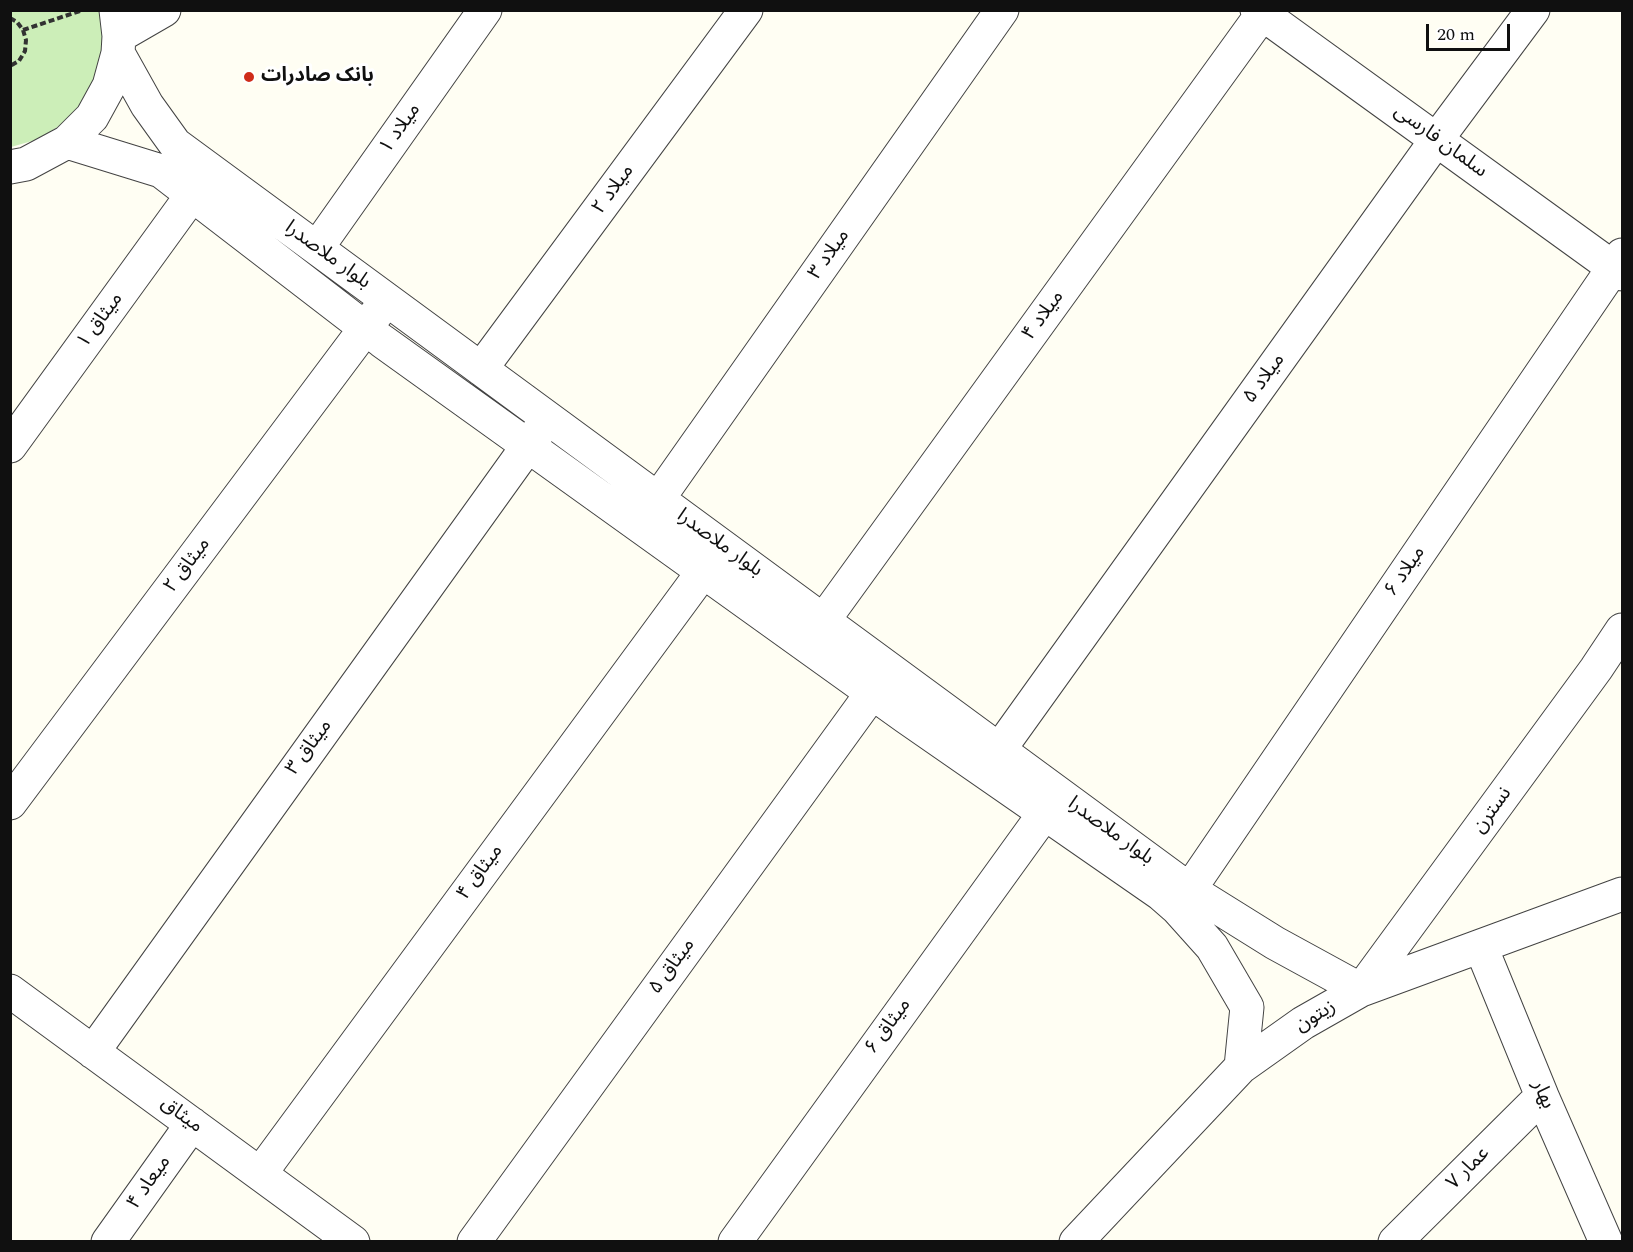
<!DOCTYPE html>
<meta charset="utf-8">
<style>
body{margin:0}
#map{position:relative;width:1633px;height:1252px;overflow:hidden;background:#fffef3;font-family:Spectral,serif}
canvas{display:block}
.frame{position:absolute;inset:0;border:12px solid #101010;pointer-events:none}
.scale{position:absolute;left:1426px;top:24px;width:84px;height:27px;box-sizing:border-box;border:3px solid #101010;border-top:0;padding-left:8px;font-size:18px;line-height:21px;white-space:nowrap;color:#101010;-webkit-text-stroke:4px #fff;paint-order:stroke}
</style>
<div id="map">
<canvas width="1633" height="1252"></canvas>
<div class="frame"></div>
<div class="scale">20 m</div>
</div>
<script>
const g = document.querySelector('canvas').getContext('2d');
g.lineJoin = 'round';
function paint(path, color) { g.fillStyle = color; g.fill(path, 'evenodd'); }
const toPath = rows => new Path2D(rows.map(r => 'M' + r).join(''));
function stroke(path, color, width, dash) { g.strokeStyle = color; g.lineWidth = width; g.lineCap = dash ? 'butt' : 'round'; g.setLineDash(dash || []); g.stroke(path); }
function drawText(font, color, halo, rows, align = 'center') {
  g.font = font + ' Spectral,"Noto Sans Arabic",serif'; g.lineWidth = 6; g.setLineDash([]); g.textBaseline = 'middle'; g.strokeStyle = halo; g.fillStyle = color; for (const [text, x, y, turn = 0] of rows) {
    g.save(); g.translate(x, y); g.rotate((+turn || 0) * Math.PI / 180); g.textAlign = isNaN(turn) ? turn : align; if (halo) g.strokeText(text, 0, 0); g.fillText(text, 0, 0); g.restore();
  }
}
paint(toPath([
 [11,11,103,11,105,51,94,87,71,118,39,139,11,147]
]), '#cceeb8');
const minor = toPath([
 [1257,10,1622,274],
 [119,36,164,10],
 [118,53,147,105,175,144,1190,890,1275,943,1361,990,1596,669,1622,630],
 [67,142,161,171,382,341,906,717,1161,894,1177,908,1212,947,1247,1007,1241,1067],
 [10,167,26,164,67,142,92,117,109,86,118,53,119,36,116,10],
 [317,248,485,10],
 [481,369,746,10],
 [10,446,192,195],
 [658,499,1002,10],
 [823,621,1265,10],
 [999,750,1437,139,1533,10],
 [10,803,379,310],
 [1177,908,1622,255],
 [1481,947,1542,1096,1606,1242],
 [10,991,353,1242],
 [93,1052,540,429],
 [260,1174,716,554],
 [108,1242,192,1124],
 [474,1242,885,675],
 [735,1242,1057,796],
 [1076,1242,1241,1067,1303,1023,1361,990,1622,894],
 [1395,1242,1542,1096]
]);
stroke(minor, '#434343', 35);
stroke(toPath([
 [10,18,17,22,23,30,26,40,25,51,19,61,10,66],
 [23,30,83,10]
]), '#323232', 4, [6, 3]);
stroke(minor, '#fff', 33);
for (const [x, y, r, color] of [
 [249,77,6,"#cf2c1a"]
]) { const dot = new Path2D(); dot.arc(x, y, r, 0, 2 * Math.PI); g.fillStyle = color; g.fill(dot); stroke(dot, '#fff', 2); }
drawText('bold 20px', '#101010', '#fff', [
 ["بانک صادرات",261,77]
], 'left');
drawText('20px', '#101010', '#fff', [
 ["میلاد ۱",401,129,-55],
 ["سلمان فارسی",1440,142,36],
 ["میلاد ۲",614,190,-54],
 ["میلاد ۳",830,255,-55],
 ["بلوار ملاصدرا",327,256,36],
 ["میلاد ۴",1044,316,-54],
 ["میثاق ۱",101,321,-54],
 ["میلاد ۵",1265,379,-54],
 ["بلوار ملاصدرا",719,544,36],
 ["میثاق ۲",188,566,-53],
 ["میلاد ۶",1406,572,-56],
 ["میثاق ۳",310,748,-54],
 ["نسترن",1493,811,-54],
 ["بلوار ملاصدرا",1110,832,36],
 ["میثاق ۴",481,873,-54],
 ["میثاق ۵",673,967,-54],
 ["زیتون",1316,1017,-31],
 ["میثاق ۶",889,1027,-54],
 ["بهار",1542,1095,67],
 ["میثاق",181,1116,36],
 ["عمار ۷",1469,1169,-45],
 ["میعاد ۴",150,1183,-55]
]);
</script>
